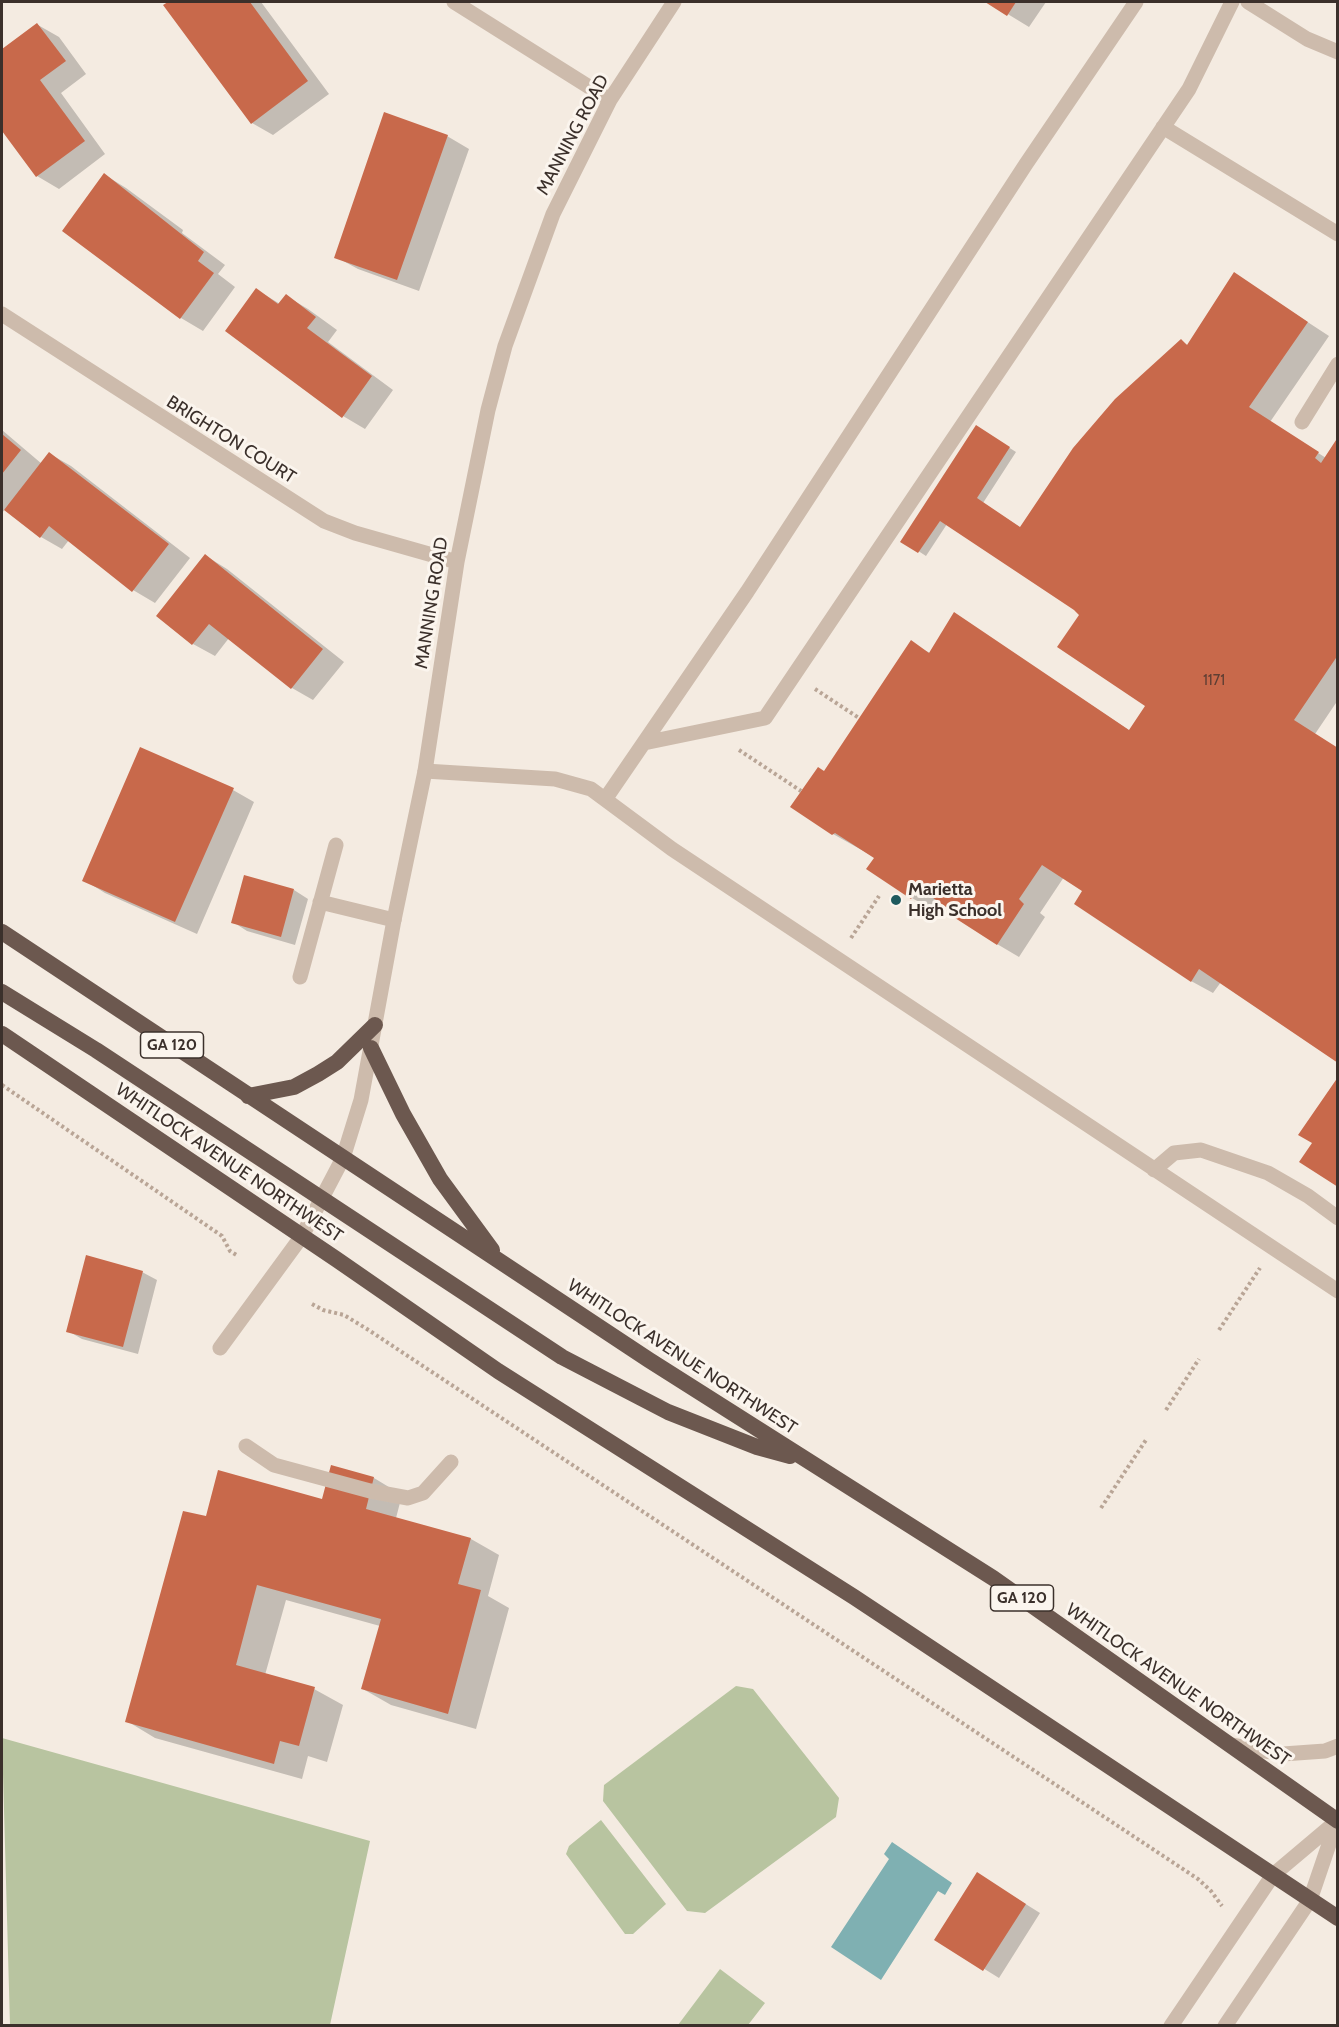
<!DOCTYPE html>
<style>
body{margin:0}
#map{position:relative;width:1339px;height:2027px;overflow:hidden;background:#f4ebe1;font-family:Cabin,sans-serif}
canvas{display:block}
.frame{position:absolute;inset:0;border:3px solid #3b302b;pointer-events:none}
</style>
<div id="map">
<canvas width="1339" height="2027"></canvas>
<div class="frame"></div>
</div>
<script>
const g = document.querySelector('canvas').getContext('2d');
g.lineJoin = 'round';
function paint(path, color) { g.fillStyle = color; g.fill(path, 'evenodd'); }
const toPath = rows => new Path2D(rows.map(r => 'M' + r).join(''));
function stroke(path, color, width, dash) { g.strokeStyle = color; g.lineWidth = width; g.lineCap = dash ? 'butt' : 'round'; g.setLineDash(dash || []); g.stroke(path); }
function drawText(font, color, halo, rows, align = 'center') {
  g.font = font + ' Cabin,sans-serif'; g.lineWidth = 6; g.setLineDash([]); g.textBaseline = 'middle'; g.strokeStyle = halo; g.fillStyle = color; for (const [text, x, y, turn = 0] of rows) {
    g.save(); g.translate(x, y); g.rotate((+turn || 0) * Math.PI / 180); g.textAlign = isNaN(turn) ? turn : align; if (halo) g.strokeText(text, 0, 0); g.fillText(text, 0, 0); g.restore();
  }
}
paint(toPath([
 [736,1686,753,1689,839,1798,836,1817,705,1913,687,1911,603,1801,604,1785],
 [2,1738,370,1841,330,2025,10,2025],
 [601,1820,666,1904,633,1934,625,1934,566,1854,569,1846],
 [720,1969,765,2003,748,2025,678,2025]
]), '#b8c4a0');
paint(toPath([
 [892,1842,952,1883,945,1895,938,1891,881,1980,831,1947,889,1859,884,1854]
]), '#7fb0b2');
paint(toPath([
 [170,2,261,2,329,94,273,135,252,123,165,6],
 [988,2,1046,2,1029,27],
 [38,25,59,37,86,74,61,93,105,154,59,189,37,176,2,128,2,51],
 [447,136,469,149,419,291,358,269,336,257],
 [105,175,126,188,183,230,182,233,225,265,218,274,235,287,203,331,181,318,64,231],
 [1234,274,1329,336,1270,422,1326,458,1338,440,1338,700,1315,734,1221,982,1213,993,1191,981,1085,891,1064,877,1040,913,1045,917,1019,957,997,944,940,901,933,910,912,898,876,858,833,834,825,772,911,643,930,653,955,614,1130,731,1147,706,1076,610,947,524,926,556,903,541,983,431,1016,452,983,503,1021,528,1181,341,1189,346],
 [257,290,280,304,286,296,308,309,337,330,328,342,393,390,365,429,343,416],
 [2,430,42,464,50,454,71,466,190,558,155,603,133,590,69,540,62,549,41,537,5,509,2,513],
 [206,556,227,569,344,662,313,700,292,688,229,638,215,656,193,644,158,616],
 [233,790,254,802,197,934,105,893,84,880],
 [294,890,308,899,295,945,247,931,233,922],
 [142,1272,157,1280,138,1354,82,1339,68,1331],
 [332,1467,374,1478,402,1495,396,1518,471,1539,499,1555,488,1596,509,1608,476,1729,391,1705,363,1689,380,1626,286,1600,265,1675,314,1689,343,1705,327,1762,308,1756,302,1779,155,1738,127,1721,207,1518,323,1501],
 [992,1883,1040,1913,999,1978,936,1939]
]), '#0003');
paint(toPath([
 [168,2,250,2,308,81,251,124,163,5],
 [985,2,1016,2,1007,16],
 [37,23,66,61,40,80,85,141,36,177,2,131,2,49],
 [384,112,448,135,397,280,334,258],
 [104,173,204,252,198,261,214,273,180,319,62,231],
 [1234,272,1308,322,1249,407,1319,452,1315,458,1321,463,1338,437,1338,655,1294,720,1338,748,1338,1063,1199,969,1191,982,1074,904,1082,891,1042,865,1019,899,1024,904,997,945,955,918,956,914,919,888,911,899,866,869,874,858,835,833,832,835,790,807,818,767,824,771,911,640,929,653,954,612,1129,730,1145,706,1057,647,1079,615,1074,610,940,521,918,553,900,542,976,425,1010,447,977,498,1020,527,1073,448,1115,399,1181,339,1187,345],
 [256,288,278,304,286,294,316,317,307,328,372,376,342,418,225,331],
 [2,434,21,450,2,474],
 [49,452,169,544,132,592,49,526,40,538,4,510],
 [205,554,323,649,291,689,209,624,192,645,156,616],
 [140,747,234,788,175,922,82,881],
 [244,875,294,889,281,937,231,923],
 [1338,1077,1338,1187,1299,1162,1312,1143,1298,1135],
 [86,1255,143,1271,123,1347,66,1332],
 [331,1465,374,1477,366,1509,471,1538,458,1584,481,1590,448,1714,361,1689,381,1619,257,1585,236,1665,315,1687,299,1746,280,1741,274,1764,125,1722,183,1511,206,1516,218,1470,322,1499],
 [977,1872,1026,1904,983,1971,934,1940]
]), '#c8694b');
stroke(toPath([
 [815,689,859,718],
 [739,750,801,791],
 [851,938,879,896],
 [2,1085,222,1236,230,1251,238,1256],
 [312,1304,323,1310,344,1315,367,1329,1198,1879,1211,1891,1222,1906],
 [1219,1330,1260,1268],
 [1166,1410,1199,1359],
 [1101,1508,1146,1440]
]), '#b9a596', 4, [3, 3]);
stroke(toPath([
 [1248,2,1307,39,1338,52],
 [1163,127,1338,234],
 [1302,422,1338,364],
 [644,743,765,718,1189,89,1232,2],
 [425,771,555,779,591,789,672,849,1338,1291],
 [606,798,747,592,1026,164,1136,2],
 [320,902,394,920],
 [300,977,336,845],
 [1154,1170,1174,1153,1201,1150,1268,1173,1308,1196,1338,1218],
 [220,1348,302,1236],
 [246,1446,274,1465,370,1491,408,1498,423,1493,451,1462],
 [1231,1745,1283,1754,1325,1751,1338,1746]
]), '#cdbbac', 15);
stroke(toPath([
 [454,2,610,100],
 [2,314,324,521,355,533,457,562],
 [302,1236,343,1158,361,1100,394,920,425,771,457,562,488,410,505,346,553,214,610,100,674,2],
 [1171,2026,1273,1875,1337,1821],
 [1225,2026,1310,1900,1337,1821]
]), '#cdbbac', 15);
stroke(toPath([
 [2,932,649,1360,993,1578,1338,1821],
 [2,992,96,1050,562,1357,668,1412,757,1447,790,1456],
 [2,1034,336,1259,498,1371,854,1597,1338,1918],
 [371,1048,403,1114,440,1179,492,1250],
 [248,1096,294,1087,318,1074,337,1062,375,1025]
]), '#6c584f', 16);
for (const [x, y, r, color] of [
 [896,900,6,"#1f5a5e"]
]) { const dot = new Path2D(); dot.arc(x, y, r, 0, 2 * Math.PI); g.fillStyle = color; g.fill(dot); stroke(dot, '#fbf5ee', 2); }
drawText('15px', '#5e3e33', null, [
 ["1171",1214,681]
]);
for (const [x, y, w] of [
 [172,1045,63],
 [1022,1598,63]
]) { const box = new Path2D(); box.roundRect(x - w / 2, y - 13, w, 26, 4.5); g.fillStyle = '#fbf5ee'; g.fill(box); stroke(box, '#3b302b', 1.5); }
drawText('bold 16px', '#3b302b', null, [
 ["GA 120",172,1045],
 ["GA 120",1022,1598]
]);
drawText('18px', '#3b302b', '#fbf5ee', [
 ["MANNING ROAD",573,135,-62],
 ["BRIGHTON COURT",231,440,32],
 ["MANNING ROAD",432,603,-81],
 ["WHITLOCK AVENUE NORTHWEST",229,1163,34],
 ["WHITLOCK AVENUE NORTHWEST",682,1357,33],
 ["WHITLOCK AVENUE NORTHWEST",1178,1685,35]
]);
drawText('bold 18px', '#3b302b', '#fbf5ee', [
 ["Marietta",908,890],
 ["High School",908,911]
], 'left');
</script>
